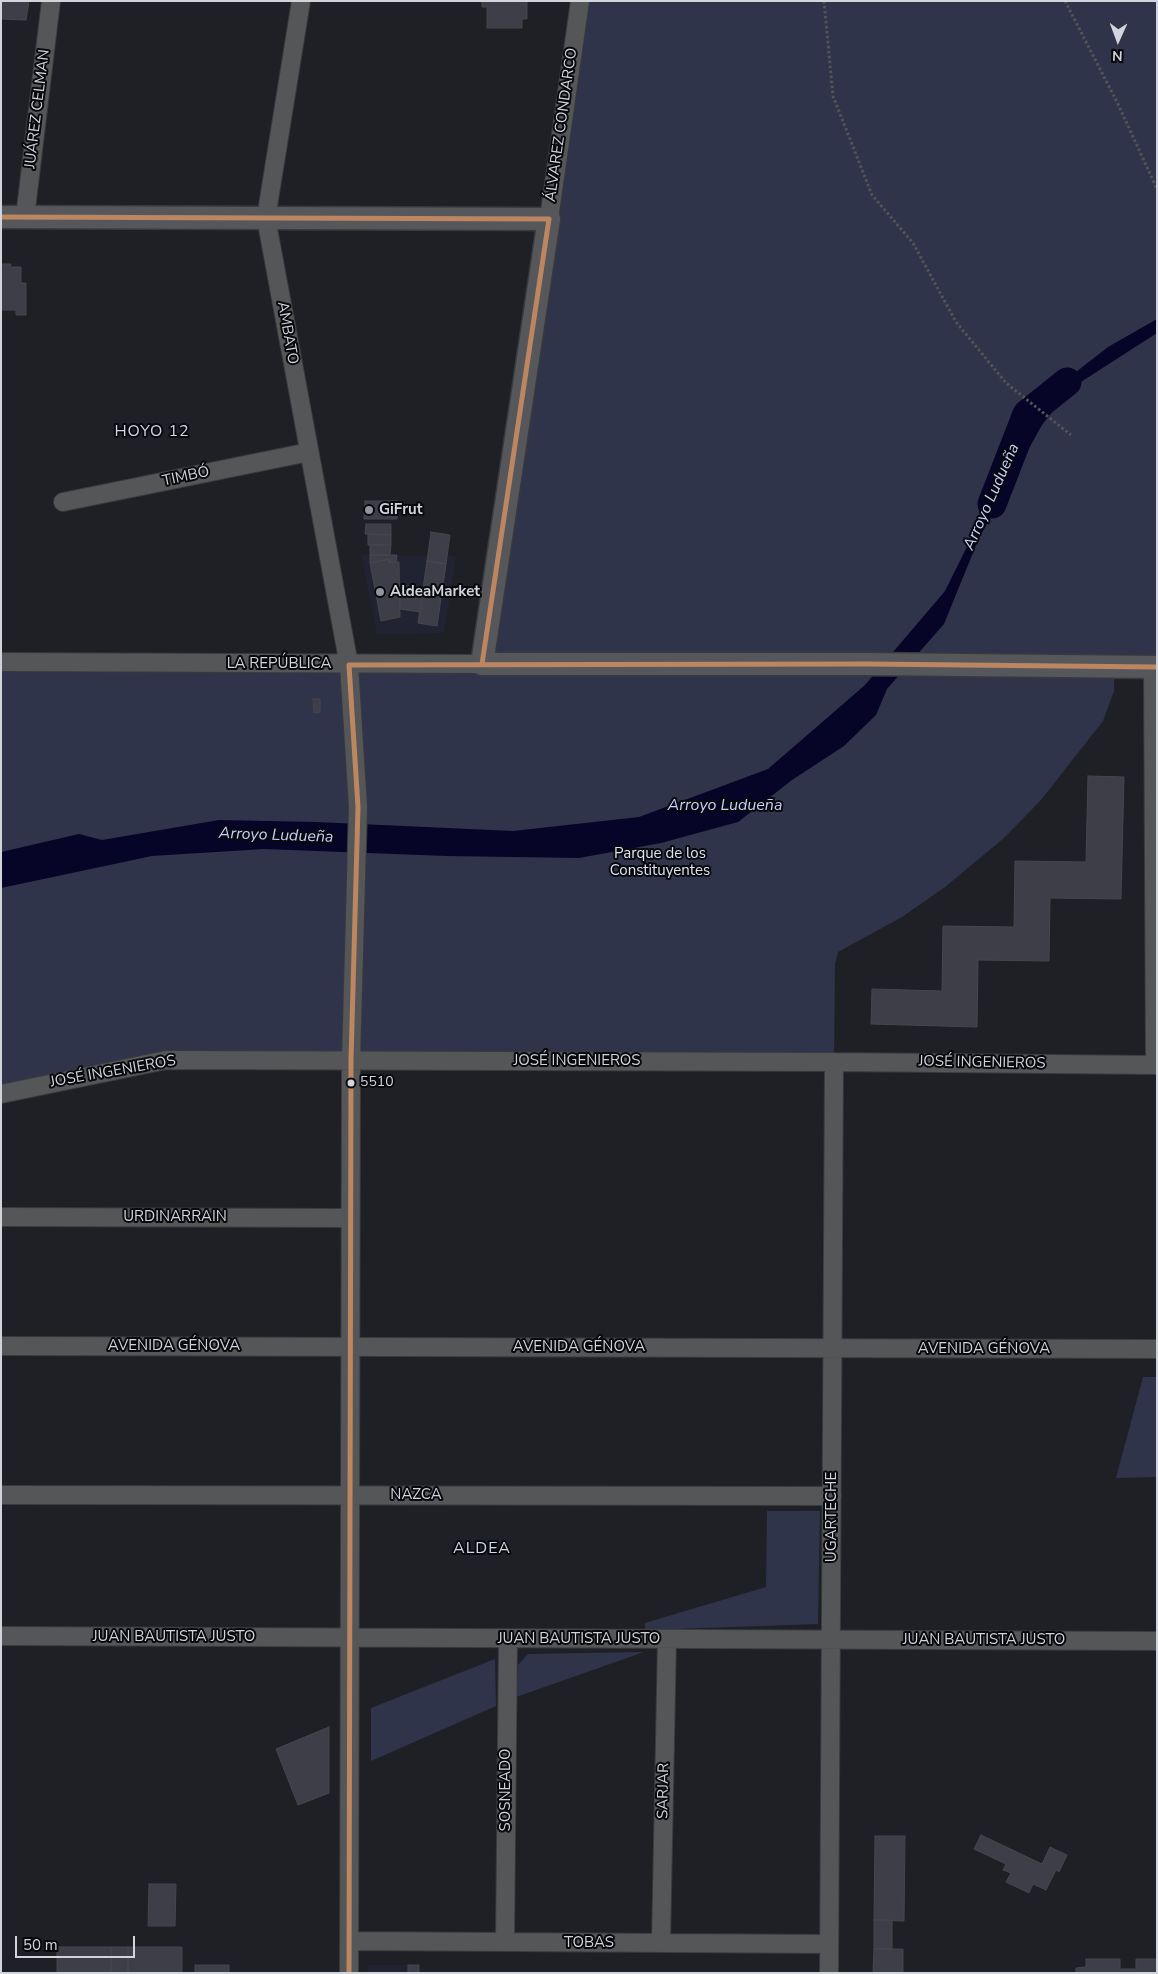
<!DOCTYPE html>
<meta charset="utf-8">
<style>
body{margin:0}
#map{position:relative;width:1158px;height:1974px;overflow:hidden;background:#1f2026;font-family:"Nunito Sans",sans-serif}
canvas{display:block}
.frame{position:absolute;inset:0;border:2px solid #d2d4db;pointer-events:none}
.north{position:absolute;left:1093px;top:15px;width:50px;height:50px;-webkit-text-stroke:4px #08090d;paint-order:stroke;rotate:182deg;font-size:14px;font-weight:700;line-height:20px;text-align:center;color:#d2d4db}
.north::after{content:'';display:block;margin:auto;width:18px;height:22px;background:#d2d4db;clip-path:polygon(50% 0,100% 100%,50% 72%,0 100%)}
.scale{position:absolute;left:15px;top:1936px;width:120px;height:22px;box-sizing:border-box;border:2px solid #d2d4db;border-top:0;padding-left:6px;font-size:15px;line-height:18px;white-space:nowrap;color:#d2d4db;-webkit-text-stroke:4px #08090d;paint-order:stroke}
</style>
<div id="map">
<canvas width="1158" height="1974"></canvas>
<div class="frame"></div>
<div class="north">N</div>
<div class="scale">50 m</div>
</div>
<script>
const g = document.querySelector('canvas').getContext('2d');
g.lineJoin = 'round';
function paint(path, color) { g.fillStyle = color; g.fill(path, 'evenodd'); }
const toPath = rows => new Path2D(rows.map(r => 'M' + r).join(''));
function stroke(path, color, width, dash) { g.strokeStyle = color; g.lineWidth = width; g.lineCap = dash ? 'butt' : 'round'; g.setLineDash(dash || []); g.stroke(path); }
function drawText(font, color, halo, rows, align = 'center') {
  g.font = font + ' "Nunito Sans",sans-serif'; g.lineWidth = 4; g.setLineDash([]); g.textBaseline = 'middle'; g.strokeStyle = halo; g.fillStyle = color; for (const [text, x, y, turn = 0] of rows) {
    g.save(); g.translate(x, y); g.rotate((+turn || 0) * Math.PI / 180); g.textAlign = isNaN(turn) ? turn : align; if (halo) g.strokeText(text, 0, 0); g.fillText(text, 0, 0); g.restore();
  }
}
paint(toPath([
 [361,555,456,556,444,633,377,634],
 [368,1965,419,1965,419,1973,368,1973]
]), '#212332');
paint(toPath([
 [580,1,1157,1,1157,667,1114,666,1114,691,1103,721,1041,800,1004,838,945,887,902,917,838,952,835,964,834,1062,166,1060,1,1094,1,662,482,664],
 [1143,1377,1157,1377,1157,1477,1116,1478],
 [767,1511,820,1511,818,1624,645,1630,645,1623,766,1587],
 [644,1652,516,1697,518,1665,528,1654],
 [495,1659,496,1706,371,1761,371,1708]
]), '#2f344b');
paint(toPath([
 [1157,319,1157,333,1070,389,1042,425,979,538,944,624,887,689,876,715,844,746,792,780,738,822,661,843,579,858,446,856,264,849,152,856,1,888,1,852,79,834,102,840,219,820,316,822,513,831,639,817,768,769,865,685,945,591,1040,400,1108,347]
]), '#070527');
stroke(toPath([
 [992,504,1027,414,1067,382]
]), '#070527', 29);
const building = toPath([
 [1,1,29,1,26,20,1,19,1,1],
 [482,1,527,1,527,19,522,19,522,28,487,28,487,7,482,7,482,1],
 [1,264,11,264,10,267,21,267,21,283,26,283,26,315,16,315,16,310,1,310,1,264],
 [365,501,398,501,397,519,364,519,365,501],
 [366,524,391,524,391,535,365,534,366,524],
 [431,532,450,535,446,564,427,561,431,532],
 [368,534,391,535,391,545,368,545,368,534],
 [370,545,391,545,390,555,370,555,370,545],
 [370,555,397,555,396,562,389,562,389,559,370,563,370,555],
 [389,559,389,562,399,562,400,617,381,621,370,563,389,559],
 [427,561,446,564,437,626,418,623,427,561],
 [400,585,423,588,420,612,400,609,400,585],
 [313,699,320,699,320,712,314,713,313,699],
 [1088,776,1124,777,1121,899,1050,898,1049,961,978,960,977,1027,871,1024,872,989,942,991,943,926,1014,927,1015,861,1086,862,1088,776],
 [329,1727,329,1793,298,1805,276,1749,329,1727],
 [981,1835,1042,1864,1050,1847,1067,1855,1059,1872,1056,1870,1046,1890,1033,1884,1029,1893,1006,1882,1011,1873,1003,1870,1006,1864,974,1849,981,1835],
 [875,1836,905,1836,904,1921,874,1920,875,1836],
 [149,1884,176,1884,175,1926,148,1926,149,1884],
 [874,1920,892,1920,892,1949,874,1949,874,1920],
 [57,1947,111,1947,111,1973,57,1973,57,1947],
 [111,1947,128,1947,128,1973,111,1973,111,1947],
 [128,1947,182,1947,182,1973,128,1973,128,1947],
 [874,1949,903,1949,903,1973,873,1973,874,1949],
 [1086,1959,1120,1959,1120,1969,1136,1969,1136,1959,1157,1959,1157,1973,1076,1973,1076,1968,1086,1967,1086,1959],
 [195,1965,229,1965,229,1973,195,1973,195,1965],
 [408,1965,419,1965,419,1973,408,1973,408,1965]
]);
paint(building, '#3d3e48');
stroke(building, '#46464b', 1);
const minor = toPath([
 [301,1,266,218,349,665,358,807,351,1060,349,1973],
 [25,217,51,1],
 [549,219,580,1],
 [63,502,309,452],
 [1,662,482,664],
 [1153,667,1155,1065],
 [1,1094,166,1060,834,1062,1157,1065],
 [1,1217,350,1218],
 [1,1346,1157,1349],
 [1,1495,832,1496],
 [1,1636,1157,1641],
 [349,1941,829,1944],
 [505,1942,508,1638],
 [661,1943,667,1639],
 [829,1973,834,1062]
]);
const major = toPath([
 [1,217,549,219,482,664,867,664,1157,667]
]);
stroke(minor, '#393a3e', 20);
stroke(major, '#393a3e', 25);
stroke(toPath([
 [824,1,833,96,872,195,913,243,956,322,1006,383,1071,435],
 [1065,1,1118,104,1157,189]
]), '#535456', 3, [2.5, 2.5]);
stroke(minor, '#555658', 18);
stroke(major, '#56575b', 22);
stroke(toPath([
 [1,217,549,219],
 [482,664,549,219],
 [349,1973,351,1060,358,807,349,665,867,664,1157,667]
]), '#bb8660', 5);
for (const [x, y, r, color] of [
 [369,510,5,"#93959c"],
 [380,592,5,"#93959c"],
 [351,1083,4.5,"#d2d4db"]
]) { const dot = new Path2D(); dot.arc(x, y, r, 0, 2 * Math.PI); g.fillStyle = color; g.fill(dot); stroke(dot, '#08090d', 2); }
drawText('14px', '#d2d4db', '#08090d', [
 ["5510",360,1083]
], 'left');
drawText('15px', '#d2d4db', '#08090d', [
 ["JUÁREZ CELMAN",38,109,-83],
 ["ÁLVAREZ CONDARCO",562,125,-82],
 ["AMBATO",287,333,80],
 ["TIMBÓ",186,477,-12],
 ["LA REPÚBLICA",279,664],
 ["JOSÉ INGENIEROS",577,1061],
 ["JOSÉ INGENIEROS",982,1063,1],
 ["JOSÉ INGENIEROS",113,1072,-10],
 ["URDINARRAIN",175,1217],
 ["AVENIDA GÉNOVA",174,1346],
 ["AVENIDA GÉNOVA",579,1347],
 ["AVENIDA GÉNOVA",984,1349],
 ["NAZCA",416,1495],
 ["UGARTECHE",832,1517,-90],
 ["JUAN BAUTISTA JUSTO",174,1637],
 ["JUAN BAUTISTA JUSTO",579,1639],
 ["JUAN BAUTISTA JUSTO",984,1640],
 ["SOSNEADO",506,1790,-90],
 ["SARJAR",664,1791,-89],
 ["TOBAS",589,1943]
]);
drawText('bold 15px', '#d2d4db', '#08090d', [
 ["GiFrut",379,510],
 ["AldeaMarket",390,592]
], 'left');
drawText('15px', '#dee2f1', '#08090d', [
 ["Parque de los",660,854],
 ["Constituyentes",660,871]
]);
g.letterSpacing = '1px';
drawText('16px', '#d2d5e3', '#08090d', [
 ["HOYO 12",152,432],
 ["ALDEA",482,1549]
]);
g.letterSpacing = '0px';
drawText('italic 16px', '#c6cffd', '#08090d', [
 ["Arroyo Ludueña",992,497,-66],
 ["Arroyo Ludueña",725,806],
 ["Arroyo Ludueña",276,836,2]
]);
</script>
